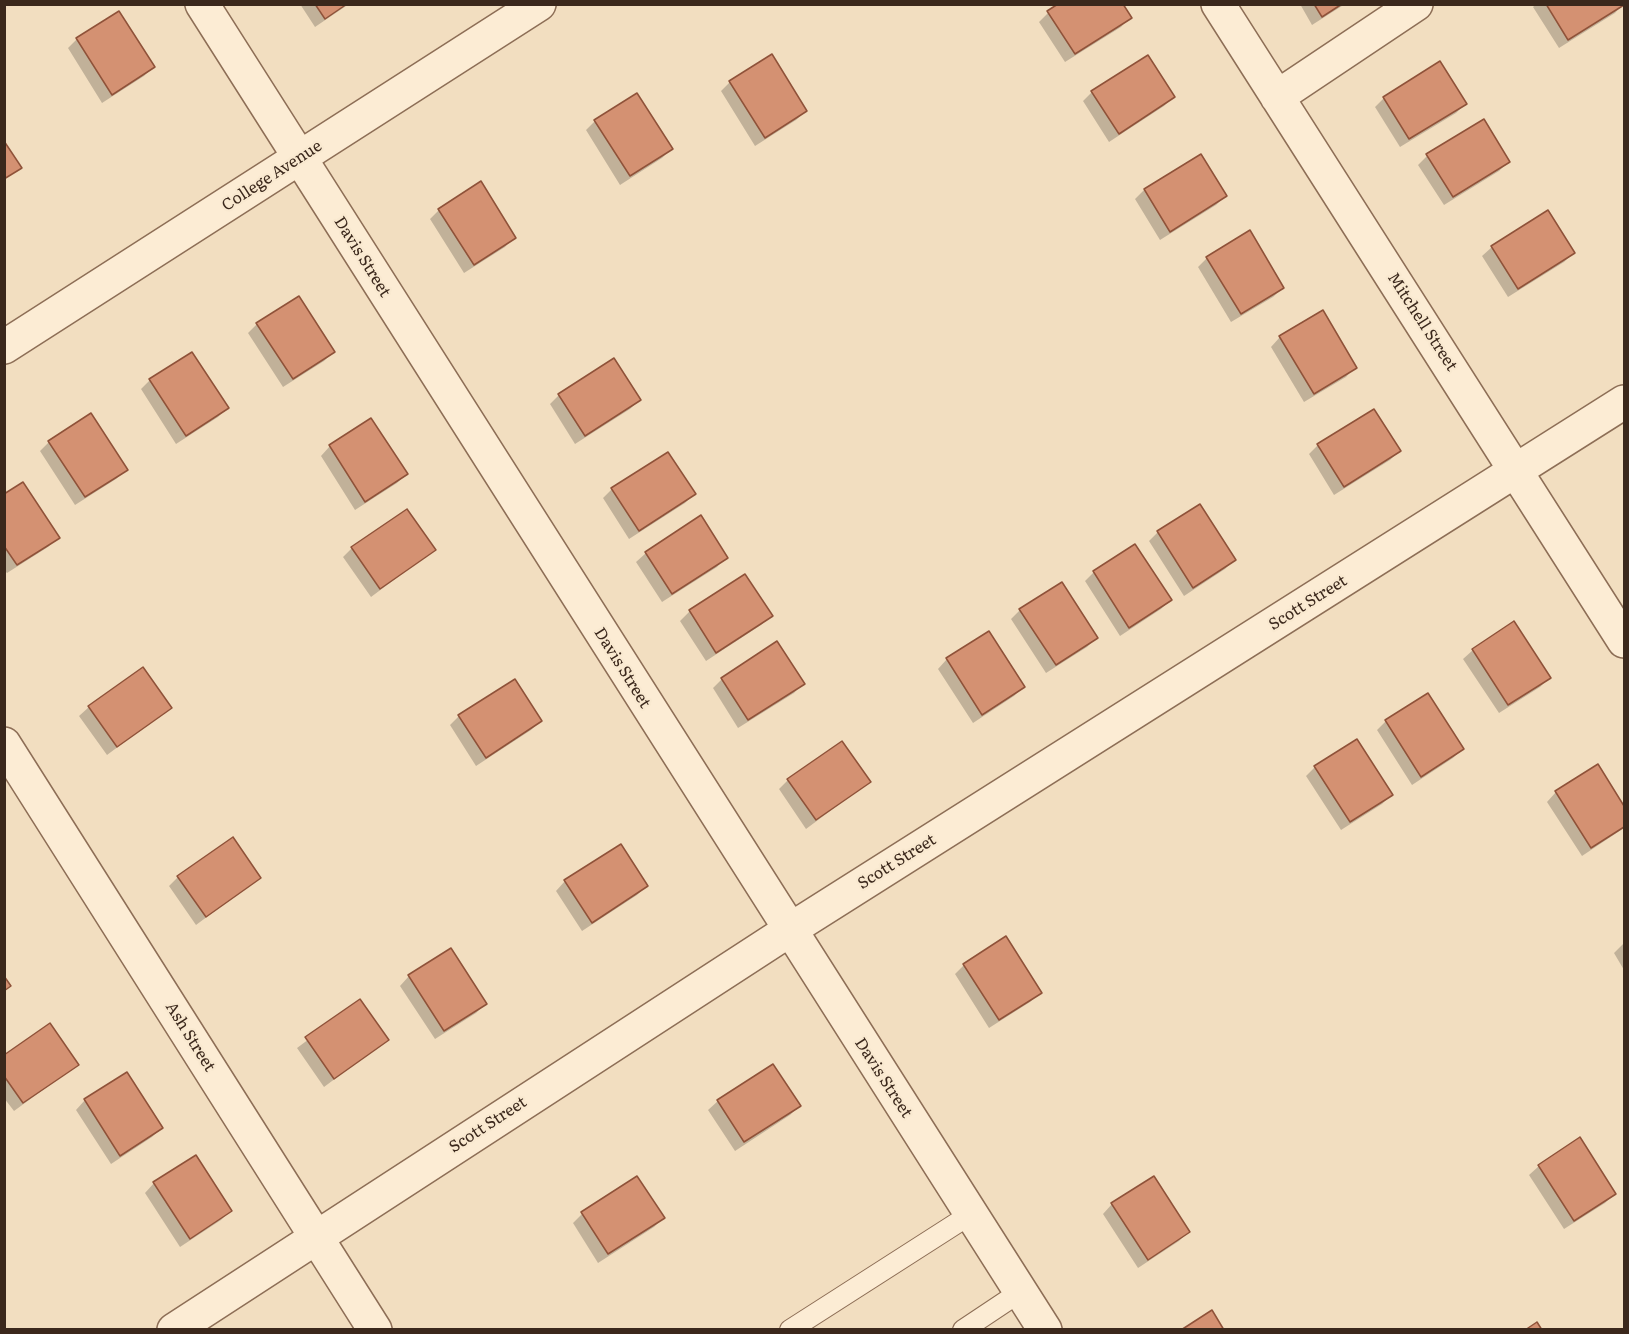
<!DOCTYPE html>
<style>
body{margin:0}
#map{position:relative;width:1629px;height:1334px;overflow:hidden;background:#f2dec0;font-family:Literata,serif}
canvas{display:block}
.frame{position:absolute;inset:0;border:6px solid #3b281c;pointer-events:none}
</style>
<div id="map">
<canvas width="1629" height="1334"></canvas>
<div class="frame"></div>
</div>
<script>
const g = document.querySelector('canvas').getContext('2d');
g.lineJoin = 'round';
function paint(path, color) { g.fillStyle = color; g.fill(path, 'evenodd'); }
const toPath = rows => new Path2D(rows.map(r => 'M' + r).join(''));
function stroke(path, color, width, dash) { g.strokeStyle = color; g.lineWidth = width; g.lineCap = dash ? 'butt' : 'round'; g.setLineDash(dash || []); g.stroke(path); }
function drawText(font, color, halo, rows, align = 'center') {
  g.font = font + ' Literata,serif'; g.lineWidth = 4.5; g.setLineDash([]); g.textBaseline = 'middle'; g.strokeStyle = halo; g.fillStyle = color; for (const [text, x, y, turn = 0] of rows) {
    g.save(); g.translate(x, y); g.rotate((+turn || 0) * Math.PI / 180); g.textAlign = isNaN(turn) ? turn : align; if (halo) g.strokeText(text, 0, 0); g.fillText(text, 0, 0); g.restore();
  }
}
paint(toPath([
 [300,4,349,4,315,27],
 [1300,4,1345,4,1312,25],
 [1536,4,1623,4,1615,13,1559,48,1533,7],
 [1048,13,1130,17,1121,27,1065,62,1039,22],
 [77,39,153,67,144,76,102,103,68,48],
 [730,82,806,111,796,120,755,146,721,91],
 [1092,92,1173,97,1164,106,1109,142,1083,101],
 [1384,98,1465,104,1456,113,1400,147,1375,107],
 [595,121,671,149,662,158,620,185,586,130],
 [1200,156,1225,196,1216,205,1160,240,1135,199,1144,190],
 [1427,156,1508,162,1499,171,1444,205,1418,165],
 [439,210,514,237,505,247,464,273,430,219],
 [1492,247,1573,253,1564,262,1508,297,1482,256],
 [1207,258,1283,288,1273,297,1231,322,1198,267],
 [257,324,333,352,324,361,283,387,248,333],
 [1280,337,1355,367,1346,377,1304,402,1271,347],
 [150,380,227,408,218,417,176,444,141,389],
 [559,395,640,399,630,409,575,444,550,404],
 [49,442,126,470,116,479,75,505,40,451],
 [1318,445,1399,451,1390,460,1334,495,1309,454],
 [330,446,406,474,397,483,355,510,321,456],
 [612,489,694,494,685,503,629,539,603,498],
 [4,496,58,538,48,547,7,573,4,570],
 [701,517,726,557,717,567,662,602,636,562,646,553],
 [1158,532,1234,560,1225,569,1184,596,1149,541],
 [1135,546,1170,600,1161,609,1120,636,1085,581,1094,572],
 [352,548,434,550,371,597,343,557],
 [745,576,771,616,761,625,706,661,680,621,689,612],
 [1020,610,1096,638,1087,647,1046,673,1011,619],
 [1473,650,1549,678,1540,687,1499,713,1463,659],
 [947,659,1023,687,1014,696,973,723,938,669],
 [722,679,803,683,794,693,738,728,713,688],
 [89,707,170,708,107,755,79,716],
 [459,716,540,721,531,730,476,766,450,725],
 [1386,721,1462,749,1453,758,1412,785,1377,730],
 [1597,766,1624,808,1624,828,1582,856,1547,802,1556,792],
 [1315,767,1391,795,1382,804,1341,830,1306,776],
 [788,780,869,782,806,829,779,789],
 [178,877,259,878,196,925,169,886],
 [565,881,646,886,637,895,582,931,556,891],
 [1005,938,1040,993,1030,1002,989,1028,955,974,964,965],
 [1624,943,1624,970,1614,953],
 [409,976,485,1004,476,1013,435,1039,400,986],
 [360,1001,387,1040,324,1087,297,1048],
 [4,1056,77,1065,14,1111,4,1098],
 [773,1066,799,1106,790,1115,735,1151,708,1110,718,1101],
 [85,1100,161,1128,152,1137,111,1164,76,1110],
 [1580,1139,1614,1194,1605,1203,1564,1229,1529,1175,1539,1166],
 [637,1178,663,1218,654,1227,598,1263,573,1223,582,1214],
 [154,1183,230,1211,221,1220,180,1247,145,1193],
 [1112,1204,1188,1232,1179,1241,1138,1268,1103,1214]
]), '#0003');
const building = toPath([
 [315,4,347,4,325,19,315,4],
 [1058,4,1123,4,1132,18,1075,54,1047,11,1058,4],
 [1314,4,1342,4,1322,17,1314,4],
 [1546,4,1624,4,1624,5,1568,40,1546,4],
 [119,11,155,67,112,95,76,38,119,11],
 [772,54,807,111,765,138,729,81,772,54],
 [1148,55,1175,97,1119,134,1091,91,1148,55],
 [1440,61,1467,104,1409,139,1383,97,1440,61],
 [637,93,673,149,630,176,594,120,637,93],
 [1484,119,1510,162,1453,197,1426,154,1484,119],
 [4,141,22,168,4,179,4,141],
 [1201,154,1227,196,1170,232,1144,189,1201,154],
 [481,181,516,238,474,265,438,209,481,181],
 [1548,210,1575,253,1518,289,1491,246,1548,210],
 [1250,230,1284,288,1241,314,1206,257,1250,230],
 [299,296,335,352,293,379,256,323,299,296],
 [1323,310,1357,368,1314,394,1279,336,1323,310],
 [192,352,229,408,186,436,149,379,192,352],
 [614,358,641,400,585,436,558,394,614,358],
 [1374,409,1401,451,1344,487,1317,444,1374,409],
 [91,413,128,470,85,497,48,441,91,413],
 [371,418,408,474,365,502,329,445,371,418],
 [668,452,696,494,639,531,611,488,668,452],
 [23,482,60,538,17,565,4,546,4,494,23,482],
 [1200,504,1236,560,1193,588,1157,531,1200,504],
 [407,509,436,550,380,589,351,547,407,509],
 [701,515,728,558,672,594,645,552,701,515],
 [1135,544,1172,600,1129,628,1093,571,1135,544],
 [745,574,773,616,716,653,689,610,745,574],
 [1062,582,1098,638,1056,665,1019,609,1062,582],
 [1514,621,1551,678,1508,705,1472,649,1514,621],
 [989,631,1025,687,982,715,946,658,989,631],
 [777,641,805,684,748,720,721,678,777,641],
 [143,667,172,708,117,747,88,706,143,667],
 [515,679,542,721,486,758,458,715,515,679],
 [1428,693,1464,749,1421,777,1385,720,1428,693],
 [1357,739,1393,795,1350,822,1314,766,1357,739],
 [842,741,871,782,816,820,787,779,842,741],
 [1598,764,1624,806,1624,827,1591,848,1555,791,1598,764],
 [233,837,261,878,206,917,177,876,233,837],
 [621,844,648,886,592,923,564,880,621,844],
 [1006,936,1042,993,999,1020,963,964,1006,936],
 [451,948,487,1004,444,1031,408,975,451,948],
 [4,976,11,986,4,991,4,976],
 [360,999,389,1040,334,1079,305,1037,360,999],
 [50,1023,79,1065,23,1103,4,1076,4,1055,50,1023],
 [773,1064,801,1106,744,1142,717,1100,773,1064],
 [127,1072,163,1128,120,1156,84,1099,127,1072],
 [1580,1137,1616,1194,1574,1221,1538,1165,1580,1137],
 [196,1155,232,1211,190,1239,153,1182,196,1155],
 [637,1176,665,1218,608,1254,581,1212,637,1176],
 [1154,1176,1190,1232,1148,1260,1111,1203,1154,1176],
 [1212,1310,1224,1330,1181,1330,1212,1310],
 [1537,1322,1542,1330,1525,1330,1537,1322]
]);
paint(building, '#d49172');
stroke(building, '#8f5239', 1.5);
const service = toPath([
 [790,1330,971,1214],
 [963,1330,1020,1292]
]);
const minor = toPath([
 [202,4,1045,1330],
 [1218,4,1624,641],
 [1277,97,1416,4],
 [4,744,375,1330],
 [174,1330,788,931,1624,402]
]);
const tertiary = toPath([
 [4,347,539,4]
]);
stroke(service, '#8d6e56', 22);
stroke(minor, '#8d6e56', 36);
stroke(tertiary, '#8d6e56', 36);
stroke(service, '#fcecd4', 20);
stroke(minor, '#fcecd4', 33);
stroke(tertiary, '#fcecd4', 33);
drawText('16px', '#3b281c', '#f9e9d0', [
 ["College Avenue",272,176,-33],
 ["Davis Street",362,257,58],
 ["Mitchell Street",1422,322,57],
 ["Scott Street",1308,603,-32],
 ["Davis Street",622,668,58],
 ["Scott Street",897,862,-32],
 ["Ash Street",190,1037,58],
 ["Davis Street",883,1078,57],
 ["Scott Street",488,1125,-33]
]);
</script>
